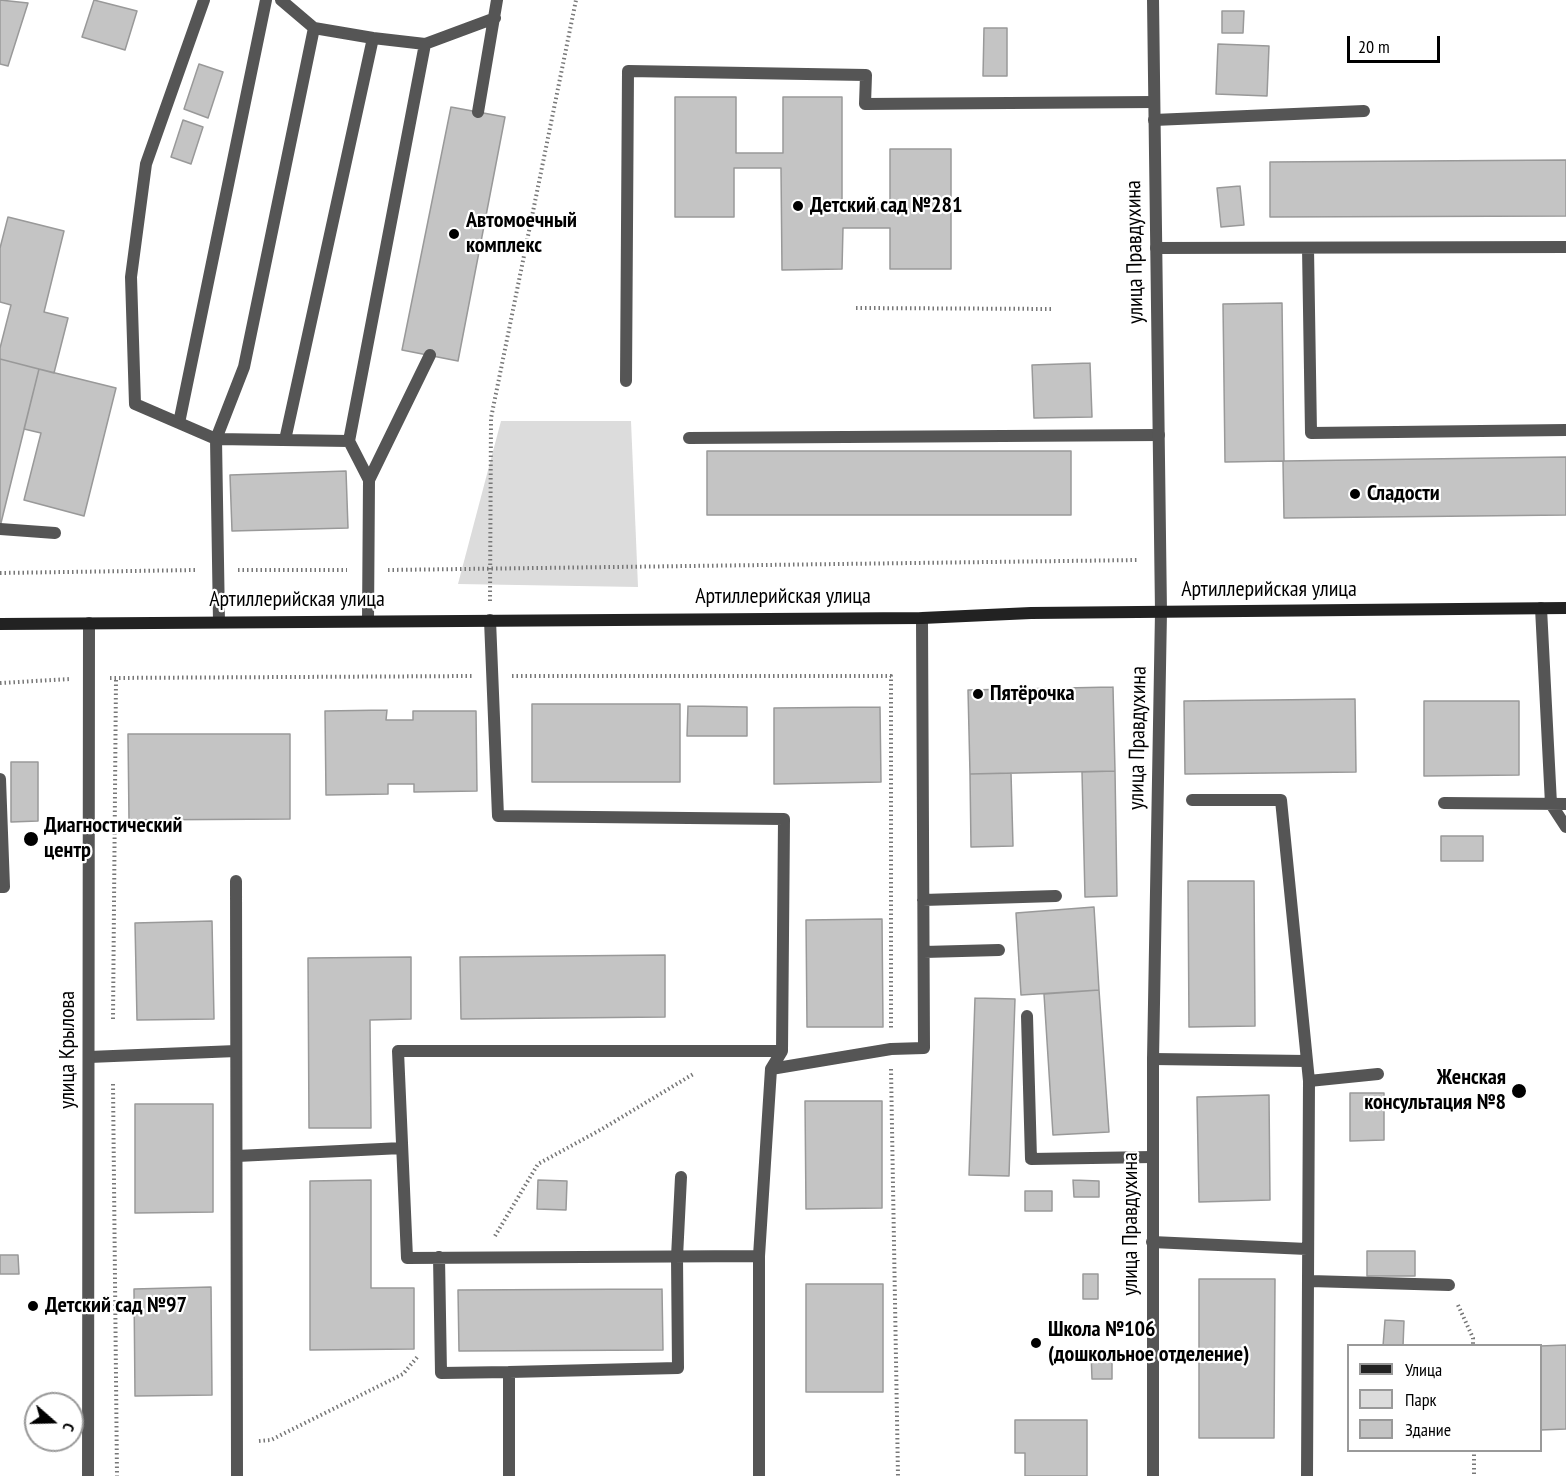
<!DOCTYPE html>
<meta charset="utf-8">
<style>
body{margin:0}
#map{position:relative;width:1566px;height:1476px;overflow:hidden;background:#fff;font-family:"PT Sans Narrow",sans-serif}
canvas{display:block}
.legend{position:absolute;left:1347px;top:1344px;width:195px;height:108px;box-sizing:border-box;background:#fff;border:2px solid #999;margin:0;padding:8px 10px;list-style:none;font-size:18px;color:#000}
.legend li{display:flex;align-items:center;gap:12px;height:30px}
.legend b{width:30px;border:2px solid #999}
.north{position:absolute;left:24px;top:1392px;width:60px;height:60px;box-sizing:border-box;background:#fff;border:2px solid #999;border-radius:50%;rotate:110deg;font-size:16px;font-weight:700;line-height:24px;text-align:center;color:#000}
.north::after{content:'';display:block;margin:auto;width:21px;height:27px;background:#000;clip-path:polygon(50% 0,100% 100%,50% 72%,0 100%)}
.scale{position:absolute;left:1347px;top:36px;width:93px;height:27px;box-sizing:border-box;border:3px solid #000;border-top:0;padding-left:8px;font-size:18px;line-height:21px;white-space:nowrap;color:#000;-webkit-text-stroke:4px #fff;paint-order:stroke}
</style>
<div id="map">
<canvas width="1566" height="1476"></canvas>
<ul class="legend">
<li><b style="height:8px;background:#222"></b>Улица</li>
<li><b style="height:16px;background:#dcdcdc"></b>Парк</li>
<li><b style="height:16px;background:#c4c4c4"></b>Здание</li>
</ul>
<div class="north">С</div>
<div class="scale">20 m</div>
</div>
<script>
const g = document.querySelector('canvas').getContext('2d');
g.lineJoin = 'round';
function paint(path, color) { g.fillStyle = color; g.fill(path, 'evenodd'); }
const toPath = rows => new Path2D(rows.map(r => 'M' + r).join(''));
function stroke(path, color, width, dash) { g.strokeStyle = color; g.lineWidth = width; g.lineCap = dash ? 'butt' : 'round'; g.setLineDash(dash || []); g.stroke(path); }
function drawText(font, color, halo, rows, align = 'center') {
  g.font = font + ' "PT Sans Narrow",sans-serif'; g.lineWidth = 4.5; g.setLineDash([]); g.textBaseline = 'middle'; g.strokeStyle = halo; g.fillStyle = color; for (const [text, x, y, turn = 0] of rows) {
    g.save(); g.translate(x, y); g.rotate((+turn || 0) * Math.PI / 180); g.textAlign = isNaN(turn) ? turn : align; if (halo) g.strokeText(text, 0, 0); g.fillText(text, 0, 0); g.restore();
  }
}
paint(toPath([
 [501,421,631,421,638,587,458,584]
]), '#dcdcdc');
const building = toPath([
 [0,0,28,3,8,66,0,64,0,0],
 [94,0,137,11,125,50,82,37,94,0],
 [1222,11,1244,11,1243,33,1222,33,1222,11],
 [984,28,1007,28,1007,76,983,76,984,28],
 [1218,44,1269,46,1267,96,1216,94,1218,44],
 [199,64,223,72,208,118,184,109,199,64],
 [675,97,736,97,736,153,783,153,783,97,842,97,842,209,890,209,890,149,951,149,951,269,890,269,890,228,843,228,842,269,782,270,781,168,734,168,734,217,675,217,675,97],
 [451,107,505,117,458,361,402,350,451,107],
 [183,120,203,127,191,164,171,157,183,120],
 [1566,160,1566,216,1270,217,1270,162,1566,160],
 [1240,186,1244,225,1221,227,1217,188,1240,186],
 [8,217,64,231,44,312,68,318,54,373,0,359,0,348,11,305,0,302,0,248,8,217],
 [1282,303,1284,461,1566,457,1566,515,1284,518,1283,461,1225,462,1223,304,1282,303],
 [0,359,39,369,0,527,0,359],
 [1090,363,1092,417,1034,418,1032,365,1090,363],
 [39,369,116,388,84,516,24,500,41,433,24,429,39,369],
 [707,451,1071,451,1071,515,707,515,707,451],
 [346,471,348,528,232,531,230,475,346,471],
 [1113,687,1115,771,970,774,968,690,1113,687],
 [1355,699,1356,772,1185,774,1184,701,1355,699],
 [1424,701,1519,701,1519,775,1424,776,1424,701],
 [532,704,680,704,680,782,532,782,532,704],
 [688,706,747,707,747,736,687,736,688,706],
 [880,707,881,782,774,784,774,708,880,707],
 [387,710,386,720,413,720,413,711,476,711,477,791,414,792,414,784,388,784,388,794,326,795,325,711,387,710],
 [128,734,290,734,290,819,129,820,128,734],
 [11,762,38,762,38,821,11,822,11,762],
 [1115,771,1117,896,1085,897,1082,772,1115,771],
 [1011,773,1013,846,971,847,970,774,1011,773],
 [1441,836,1483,836,1483,861,1441,861,1441,836],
 [1188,881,1254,881,1255,1026,1189,1027,1188,881],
 [1094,907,1099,990,1021,995,1016,913,1094,907],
 [882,919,883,1027,807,1027,806,920,882,919],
 [212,921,214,1019,137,1020,135,923,212,921],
 [665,955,665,1017,461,1019,460,957,665,955],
 [411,957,411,1019,370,1020,371,1128,309,1128,308,958,411,957],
 [1099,990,1109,1132,1053,1135,1044,994,1099,990],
 [975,998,1015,999,1009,1176,969,1175,975,998],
 [1350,1093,1384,1093,1384,1140,1350,1141,1350,1093],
 [1269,1095,1270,1200,1199,1202,1197,1097,1269,1095],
 [805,1101,882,1101,882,1208,806,1209,805,1101],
 [135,1104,213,1104,213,1212,135,1213,135,1104],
 [371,1180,371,1288,414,1288,414,1349,310,1350,310,1181,371,1180],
 [538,1180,567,1181,566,1210,537,1209,538,1180],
 [1073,1180,1099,1181,1099,1197,1074,1197,1073,1180],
 [1025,1191,1052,1191,1052,1211,1025,1211,1025,1191],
 [1367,1251,1415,1251,1415,1276,1367,1276,1367,1251],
 [0,1255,18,1255,19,1274,0,1274,0,1255],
 [1083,1274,1098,1274,1098,1299,1083,1299,1083,1274],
 [1199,1279,1275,1279,1274,1438,1199,1438,1199,1279],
 [806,1284,883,1284,883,1392,806,1392,806,1284],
 [211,1287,212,1395,135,1396,134,1289,211,1287],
 [662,1289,663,1350,459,1351,458,1290,662,1289],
 [1385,1320,1404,1321,1403,1346,1383,1346,1385,1320],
 [1566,1345,1566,1429,1540,1430,1540,1346,1566,1345],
 [1112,1351,1112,1379,1092,1379,1091,1352,1112,1351],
 [1015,1420,1087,1420,1087,1476,1025,1476,1025,1453,1015,1453,1015,1420]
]);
paint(building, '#c4c4c4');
stroke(building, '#999', 1.5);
stroke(toPath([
 [856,308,1054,309],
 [238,570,347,570],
 [388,570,1139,560],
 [0,573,197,570],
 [490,601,491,418,576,0],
 [512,676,891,676,891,1028],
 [110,678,472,676],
 [0,683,70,679],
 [113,1019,116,678],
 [891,1069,898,1476],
 [113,1084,117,1476],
 [495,1236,538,1164,602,1129,695,1073],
 [1458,1305,1473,1338,1473,1346],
 [259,1441,271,1440,403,1374,419,1355],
 [1474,1450,1474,1476]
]), '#777', 4, [1.5, 3]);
stroke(toPath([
 [204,0,146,164,131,277,135,404,216,439,349,441],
 [373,38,425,44],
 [478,112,497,0],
 [1154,120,1364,111],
 [1156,248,1566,247],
 [1308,248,1311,433,1566,430],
 [626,381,628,71,866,75,865,104,1154,102],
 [179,423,266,0],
 [689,438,1159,435],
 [285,440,373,38,314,28],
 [369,480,349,441,425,44,495,18],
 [0,529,55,533],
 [1541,608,1551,804,1566,827],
 [490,620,498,816,784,819,782,1051,771,1069,759,1256,759,1476],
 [368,621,369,480,430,355],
 [219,622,216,439,244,367,314,28,281,0],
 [0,779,4,887,0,887],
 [1192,800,1281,800,1309,1081,1307,1476],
 [1444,803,1566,804],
 [236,881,237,1476],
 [923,900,1056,896],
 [924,952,999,950],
 [1027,1016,1031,1159,1152,1157],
 [89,1057,236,1051],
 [1153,1059,1306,1061],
 [771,1069,891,1049,924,1048,922,618],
 [1309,1081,1378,1074],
 [237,1156,402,1148],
 [1152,1242,1307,1249],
 [759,1256,407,1258,398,1051,782,1051],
 [439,1257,441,1373,509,1372,509,1476],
 [1310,1281,1449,1285],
 [509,1372,678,1368,677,1257,681,1177]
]), '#555', 12);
stroke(toPath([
 [88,1476,89,623],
 [1153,1476,1153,1059,1161,612,1153,0]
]), '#555', 12);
stroke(toPath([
 [0,624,922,618,1031,613,1566,608]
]), '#222', 12);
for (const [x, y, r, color] of [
 [798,206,6,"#000"],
 [454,234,6,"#000"],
 [1355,494,6,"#000"],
 [978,694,6,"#000"],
 [31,839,8,"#000"],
 [1519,1091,8,"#000"],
 [33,1306,6,"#000"],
 [1036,1343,6,"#000"]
]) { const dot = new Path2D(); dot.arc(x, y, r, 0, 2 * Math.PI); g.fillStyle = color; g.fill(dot); stroke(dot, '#fff', 2); }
drawText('bold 22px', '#000', '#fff', [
 ["Детский сад №281",810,206],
 ["Автомоечный",466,221],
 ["комплекс",466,246],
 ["Сладости",1367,494],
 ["Пятёрочка",990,694],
 ["Диагностический",44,826],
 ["центр",44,851],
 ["Женская",1506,1078,"right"],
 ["консультация №8",1506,1103,"right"],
 ["Детский сад №97",45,1306],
 ["Школа №106",1048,1330],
 ["(дошкольное отделение)",1048,1355]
], 'left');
drawText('22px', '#000', '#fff', [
 ["улица Правдухина",1135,252,-91],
 ["Артиллерийская улица",1269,590],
 ["Артиллерийская улица",783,597],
 ["Артиллерийская улица",297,600],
 ["улица Правдухина",1138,738,-89],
 ["улица Крылова",68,1050,-90],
 ["улица Правдухина",1131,1224,-90]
]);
</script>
